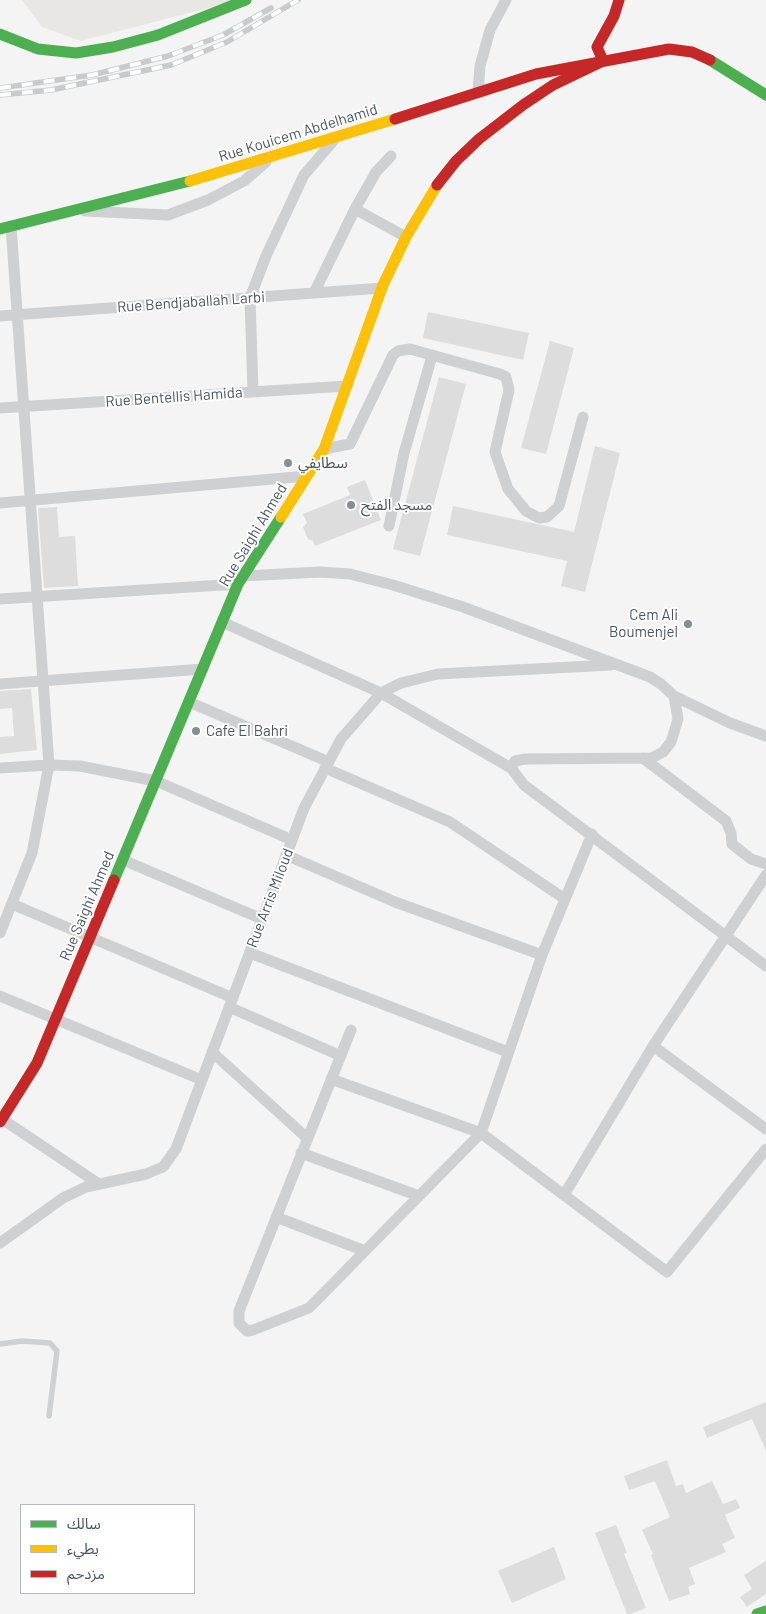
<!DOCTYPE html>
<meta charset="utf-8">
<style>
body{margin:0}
#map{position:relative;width:766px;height:1614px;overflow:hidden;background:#f4f4f4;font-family:Barlow,"Noto Sans Arabic",sans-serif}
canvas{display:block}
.legend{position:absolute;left:20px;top:1504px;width:175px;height:90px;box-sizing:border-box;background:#fff;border:1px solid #b7bbc0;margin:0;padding:6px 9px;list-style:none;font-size:15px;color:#4a5661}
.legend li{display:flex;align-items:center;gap:10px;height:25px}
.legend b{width:25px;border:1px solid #b7bbc0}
</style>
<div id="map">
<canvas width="766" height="1614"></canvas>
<ul class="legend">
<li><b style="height:6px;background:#4caf50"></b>سالك</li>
<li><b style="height:6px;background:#ffc107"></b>بطيء</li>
<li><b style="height:6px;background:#c62828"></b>مزدحم</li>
</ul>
</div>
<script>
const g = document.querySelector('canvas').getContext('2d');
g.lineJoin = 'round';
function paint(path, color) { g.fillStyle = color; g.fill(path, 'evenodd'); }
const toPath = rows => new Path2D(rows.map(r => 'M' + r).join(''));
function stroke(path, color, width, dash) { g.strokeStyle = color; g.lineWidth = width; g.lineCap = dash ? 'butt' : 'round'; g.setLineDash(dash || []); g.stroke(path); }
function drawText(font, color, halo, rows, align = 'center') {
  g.font = font + ' Barlow,"Noto Sans Arabic",sans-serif'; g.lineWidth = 4; g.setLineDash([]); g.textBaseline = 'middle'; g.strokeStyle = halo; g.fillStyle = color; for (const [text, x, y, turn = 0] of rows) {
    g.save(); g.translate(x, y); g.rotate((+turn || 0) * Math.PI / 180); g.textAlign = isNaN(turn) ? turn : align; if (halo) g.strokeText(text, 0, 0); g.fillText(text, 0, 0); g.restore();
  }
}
paint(toPath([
 [22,0,239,0,81,41,42,27]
]), '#e8e7e3');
paint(toPath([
 [428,312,529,333,523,360,423,338],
 [550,341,574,348,546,454,521,448],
 [439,377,466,384,420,556,393,549],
 [595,446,620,453,585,592,561,586,567,561,447,535,453,506,574,532],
 [365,480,381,520,315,546,313,541,308,539,303,527,307,523,303,514,350,495,347,487],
 [57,507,59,537,75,536,78,586,44,588,38,508],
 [31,689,37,750,0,754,0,737,14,736,12,708,0,709,0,691],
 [766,1402,766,1451,752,1419,707,1438,703,1427],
 [667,1460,676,1486,683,1484,686,1493,712,1481,723,1504,736,1499,740,1508,725,1515,735,1538,722,1544,726,1552,689,1568,695,1584,688,1587,690,1594,669,1601,651,1555,653,1554,642,1530,670,1517,655,1481,629,1490,624,1476],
 [616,1525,627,1553,624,1554,646,1608,630,1614,627,1614,595,1533],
 [554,1547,566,1579,512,1603,498,1571],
 [766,1561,766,1594,747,1607,740,1597,752,1589,744,1575]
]), '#ddddde');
stroke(toPath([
 [0,1344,22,1341,50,1343,57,1351,49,1416]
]), '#ced0d2', 5.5);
stroke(toPath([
 [478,92,480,66,490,30,506,0],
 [355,209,406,237],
 [85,211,168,215,208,200,244,181,266,162],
 [314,293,355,209,376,172,391,156],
 [0,316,382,288],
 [253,392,250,298,266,256,304,175,334,140],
 [0,408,347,386],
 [324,449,350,444,393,355,398,351,410,349,500,374,506,377,509,390,495,452,508,489,526,511,539,518,547,517,559,506,583,417],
 [0,503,307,476],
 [389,526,404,453,432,356],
 [243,576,320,572,350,574,393,585,463,607,650,677,661,684,674,696,678,719,671,742,663,752,652,758,525,759,515,761,511,768,524,785,766,966],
 [0,599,238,584],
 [222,622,381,693,511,768],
 [0,684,203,669],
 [674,696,730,723,766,736],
 [189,702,329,762],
 [643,758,726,821,731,833,732,844,751,859,766,864],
 [0,768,49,765,80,766,156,781,292,840],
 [325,768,450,822,565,899],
 [286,855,395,902,542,955],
 [123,860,262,919],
 [12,904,233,998],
 [0,933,32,853,49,765,11,226],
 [250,953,508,1052],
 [0,996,202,1080],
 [229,1007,341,1056],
 [351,1030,239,1311,239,1323,247,1331,253,1330,309,1308,481,1133,542,955,592,834],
 [653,1046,766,1129],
 [212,1052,307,1138],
 [331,1079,481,1133,667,1272,766,1149],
 [2,1119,99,1184],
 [301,1153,419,1196],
 [564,1195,653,1046,766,875],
 [276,1217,365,1251],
 [0,1243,63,1198,86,1187,146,1174,163,1167,176,1149,304,808,341,739,381,693,401,683,438,674,611,665]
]), '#ced0d2', 11);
stroke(toPath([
 [0,34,38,49,76,53,113,47,158,35,246,0],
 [710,60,766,95],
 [0,229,190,181],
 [114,880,238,584,281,517],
 [757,1614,766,1611]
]), '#4caf50', 11);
stroke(toPath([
 [190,181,395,119],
 [281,517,324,449,383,285,406,237,437,185]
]), '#ffc107', 11);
stroke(toPath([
 [603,61,597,47,614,16,619,0],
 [395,119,536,74,669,49,692,52,710,60],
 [437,185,456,161,479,139,523,105,553,85,603,61],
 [0,1122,37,1063,114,880]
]), '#c62828', 11);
const rail = toPath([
 [0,88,92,75,168,56,223,35,271,8],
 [0,95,51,90,171,65,227,42,298,0]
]);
stroke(rail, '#c9cacc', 5.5);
stroke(rail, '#fff', 4, [11]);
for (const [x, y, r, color] of [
 [288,463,5,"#868d94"],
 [351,505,5,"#868d94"],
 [688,624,5,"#868d94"],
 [196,731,5,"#868d94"]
]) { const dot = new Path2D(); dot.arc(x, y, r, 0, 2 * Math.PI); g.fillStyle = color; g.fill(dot); stroke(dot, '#fff', 2); }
drawText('15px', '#4a5661', '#fff', [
 ["Rue Kouicem Abdelhamid",298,133,-17],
 ["Rue Bendjaballah Larbi",191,302,-4],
 ["Rue Bentellis Hamida",174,397,-4],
 ["Rue Saighi Ahmed",253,535,-59],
 ["Rue Arris Miloud",270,898,-69],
 ["Rue Saighi Ahmed",87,906,-67]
]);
drawText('15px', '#4a5661', '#fff', [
 ["سطايفي",298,463],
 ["مسجد الفتح",361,505],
 ["Cem Ali",678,615,"right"],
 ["Boumenjel",678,632,"right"],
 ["Cafe El Bahri",206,731]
], 'left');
</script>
